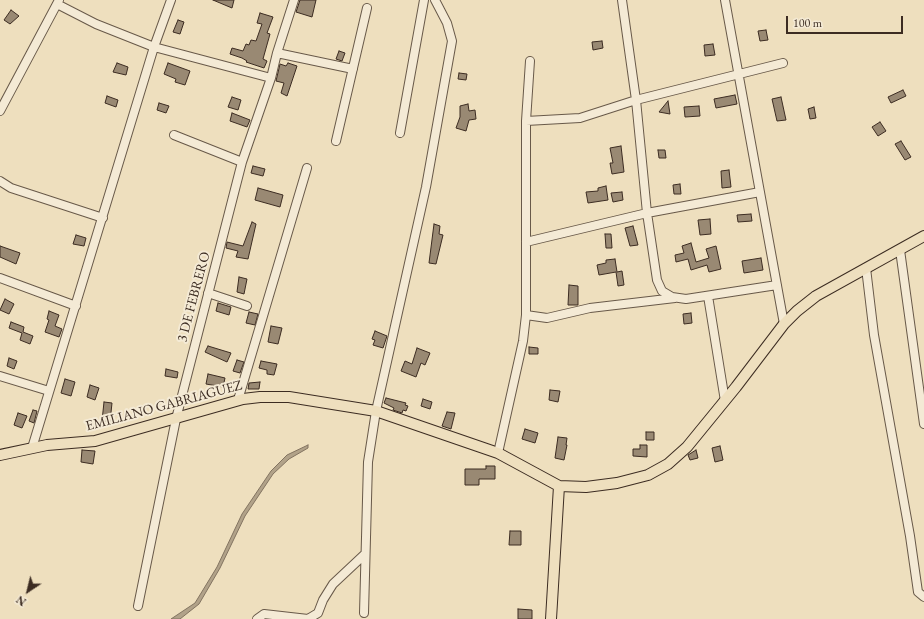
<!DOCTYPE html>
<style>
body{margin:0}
#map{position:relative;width:924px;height:619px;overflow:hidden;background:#eedfbe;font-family:"EB Garamond",serif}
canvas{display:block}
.north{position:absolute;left:8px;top:571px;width:40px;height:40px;-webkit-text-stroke:3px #f4ead5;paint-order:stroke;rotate:215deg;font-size:11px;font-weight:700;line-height:16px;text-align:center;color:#3c2c22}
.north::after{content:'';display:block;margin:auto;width:14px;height:18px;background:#3c2c22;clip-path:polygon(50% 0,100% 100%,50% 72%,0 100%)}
.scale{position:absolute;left:786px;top:16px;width:117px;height:18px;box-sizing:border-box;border:2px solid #3c2c22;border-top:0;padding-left:5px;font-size:12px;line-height:14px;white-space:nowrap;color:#3c2c22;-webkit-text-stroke:3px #f4ead5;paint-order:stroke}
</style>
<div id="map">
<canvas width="924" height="619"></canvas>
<div class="north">N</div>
<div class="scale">100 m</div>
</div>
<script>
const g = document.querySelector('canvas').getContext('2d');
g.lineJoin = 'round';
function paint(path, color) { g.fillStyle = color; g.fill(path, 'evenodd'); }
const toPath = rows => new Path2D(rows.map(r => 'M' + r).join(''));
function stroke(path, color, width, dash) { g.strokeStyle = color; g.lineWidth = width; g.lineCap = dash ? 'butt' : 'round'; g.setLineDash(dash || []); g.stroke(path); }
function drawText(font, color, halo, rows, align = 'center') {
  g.font = font + ' "EB Garamond",serif'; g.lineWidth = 4; g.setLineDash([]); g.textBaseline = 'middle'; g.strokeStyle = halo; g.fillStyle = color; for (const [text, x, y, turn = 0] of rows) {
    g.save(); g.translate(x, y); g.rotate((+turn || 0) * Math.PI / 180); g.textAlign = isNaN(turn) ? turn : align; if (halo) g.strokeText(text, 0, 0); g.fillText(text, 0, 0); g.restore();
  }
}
const water = toPath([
 [308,445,308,448,289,459,273,474,245,516,220,568,199,604,180,619,171,619,195,603,217,567,242,514,271,471,287,455,308,445]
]);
paint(water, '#b1a289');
stroke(water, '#827360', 1);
const building = toPath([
 [213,0,234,0,232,8,213,0],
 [300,0,316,0,312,17,296,12,300,0],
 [11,10,19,16,10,24,4,20,11,10],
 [260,13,273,17,267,33,270,34,263,59,267,61,264,68,246,62,247,61,242,58,230,54,232,48,243,51,246,44,249,45,251,40,256,41,262,24,257,23,260,13],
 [178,20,184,22,180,34,173,32,178,20],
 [766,30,768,40,760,41,758,31,766,30],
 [602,41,603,48,593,50,592,42,602,41],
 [713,44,715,55,705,56,704,45,713,44],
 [339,51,345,53,342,61,336,59,339,51],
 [117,63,128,67,126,75,113,72,117,63],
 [168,63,190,71,185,85,175,82,176,79,164,74,168,63],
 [288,63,297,66,287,96,281,93,284,83,276,81,280,64,286,66,288,63],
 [459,73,467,74,466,80,458,79,459,73],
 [903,90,906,96,891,103,888,97,903,90],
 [735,95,737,104,716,108,714,99,735,95],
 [107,96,118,100,116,107,105,103,107,96],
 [232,97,241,100,238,110,228,107,232,97],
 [781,97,786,120,777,121,772,99,781,97],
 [668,101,670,114,659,112,668,101],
 [159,103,169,106,166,113,157,110,159,103],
 [468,104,469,111,475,110,476,119,469,120,466,131,456,128,460,117,460,106,468,104],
 [699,106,700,116,685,117,684,107,699,106],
 [814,107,816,118,810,119,808,109,814,107],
 [232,113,250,120,247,127,230,121,232,113],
 [880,122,886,131,878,136,872,127,880,122],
 [901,141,911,157,905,160,895,144,901,141],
 [621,146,624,172,612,174,610,163,613,163,610,148,621,146],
 [658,150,665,150,666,158,659,158,658,150],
 [253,166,265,169,263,176,251,173,253,166],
 [729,170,731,187,722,188,721,171,729,170],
 [680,184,681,194,674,194,673,185,680,184],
 [606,186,608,200,588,203,586,192,598,191,598,188,606,186],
 [258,188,283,195,280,207,255,200,258,188],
 [622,192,623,200,613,202,611,193,622,192],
 [751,214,752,221,738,222,737,215,751,214],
 [710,219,711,234,700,235,698,220,710,219],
 [252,222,256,224,248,259,236,257,238,251,226,248,227,242,243,246,252,222],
 [434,224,440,226,439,234,443,235,436,264,429,263,434,224],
 [633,226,638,245,630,246,625,228,633,226],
 [605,234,611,234,612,248,606,248,605,234],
 [76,235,86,238,84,246,73,244,76,235],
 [691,243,696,262,709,258,706,249,716,246,721,269,709,272,707,265,691,270,688,259,676,262,675,255,684,253,682,246,691,243],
 [0,246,20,253,16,264,0,257,0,246],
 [761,258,763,270,744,273,742,261,761,258],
 [615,259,617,272,622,271,624,285,618,286,616,272,599,275,597,265,606,263,606,260,615,259],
 [239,277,247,279,244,294,237,292,239,277],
 [569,285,578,286,578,305,568,305,569,285],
 [5,299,14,304,9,314,0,310,5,299],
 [218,303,231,307,229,315,216,311,218,303],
 [49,311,59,315,55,326,62,329,59,337,45,332,49,320,47,319,49,311],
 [249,312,258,314,255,325,246,323,249,312],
 [691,313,692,323,684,324,683,314,691,313],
 [11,322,24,327,23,332,33,336,30,344,20,340,22,333,9,328,11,322],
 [271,326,282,328,278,344,268,342,271,326],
 [375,331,387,336,383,348,373,345,375,340,372,339,375,331],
 [208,346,231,353,227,362,205,352,208,346],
 [529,347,538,348,538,354,529,354,529,347],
 [417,348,430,353,425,365,421,363,416,377,401,371,405,361,412,364,417,348],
 [9,358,17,361,14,369,7,366,9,358],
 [237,360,244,362,240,373,233,371,237,360],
 [261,361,277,364,274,375,267,374,267,370,259,368,261,361],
 [166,369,178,372,177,378,165,376,166,369],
 [208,374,225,378,223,387,206,384,208,374],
 [65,379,75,382,71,396,61,393,65,379],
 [260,382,259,389,248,389,249,383,260,382],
 [90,385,99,388,95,400,87,397,90,385],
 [550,390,560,391,558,402,549,400,550,390],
 [386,398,406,403,405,405,408,406,406,411,403,410,402,413,393,410,394,408,384,403,386,398],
 [423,399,432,402,430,409,421,406,423,399],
 [104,402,112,403,110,422,102,421,104,402],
 [33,410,37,411,34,423,29,421,33,410],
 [447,412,455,413,451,429,442,426,447,412],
 [18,413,27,416,22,428,14,425,18,413],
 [525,429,538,433,535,443,522,439,525,429],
 [646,432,654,432,654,440,646,440,646,432],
 [558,437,567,438,566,445,567,445,564,460,555,458,558,437],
 [640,445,647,445,647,457,633,456,633,449,640,449,640,445],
 [720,446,723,460,715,462,712,448,720,446],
 [82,450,95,451,93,464,81,462,82,450],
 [696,450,698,458,690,460,688,455,696,450],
 [486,466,495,466,495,479,479,479,479,485,465,485,465,469,486,469,486,466],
 [510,531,521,531,521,545,509,545,510,531],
 [518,609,532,610,532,619,518,619,518,609]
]);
paint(building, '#998973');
stroke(building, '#3c2c22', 1);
const minor = toPath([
 [622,0,636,100,647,213,657,280,662,291,672,297,686,299,777,285],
 [725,0,784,324],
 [57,4,96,24,154,47,271,78],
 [277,53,353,69],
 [0,111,59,0],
 [526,121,580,118,636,100,783,63],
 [400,133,424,0],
 [174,135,242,162],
 [336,141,367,8],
 [0,181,11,188,103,218],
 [526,242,647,213,760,192],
 [900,250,924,424],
 [866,268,874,335,910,536,918,592,924,597],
 [0,278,76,306],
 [208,293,247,306],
 [708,296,725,401],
 [526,315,547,318,590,308,675,298],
 [0,376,49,391],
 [238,400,307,168],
 [32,448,154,47,171,0],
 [498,453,523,341,526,315,526,121,530,61],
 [138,606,176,419,242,162,271,78,277,53,294,0],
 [364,613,368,462,376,411,426,187,452,41,447,23,435,0],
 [257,619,264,614,308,619,318,613,323,600,333,584,365,554]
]);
const major = toPath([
 [0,455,47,445,95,441,243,399,260,397,289,397,376,411,498,453,559,486,586,487,617,483,648,475,668,464,687,447,736,387,784,324,797,311,816,296,924,236],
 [551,619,559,486]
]);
stroke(minor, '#685949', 10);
stroke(major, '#3c2c22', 12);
stroke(minor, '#f4ead5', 8);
stroke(major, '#eedfbe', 10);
drawText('14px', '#3c2c22', '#f4ead5', [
 ["3 DE FEBRERO",194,297,-75],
 ["EMILIANO GABRIAGUEZ",164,406,-15]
]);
</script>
